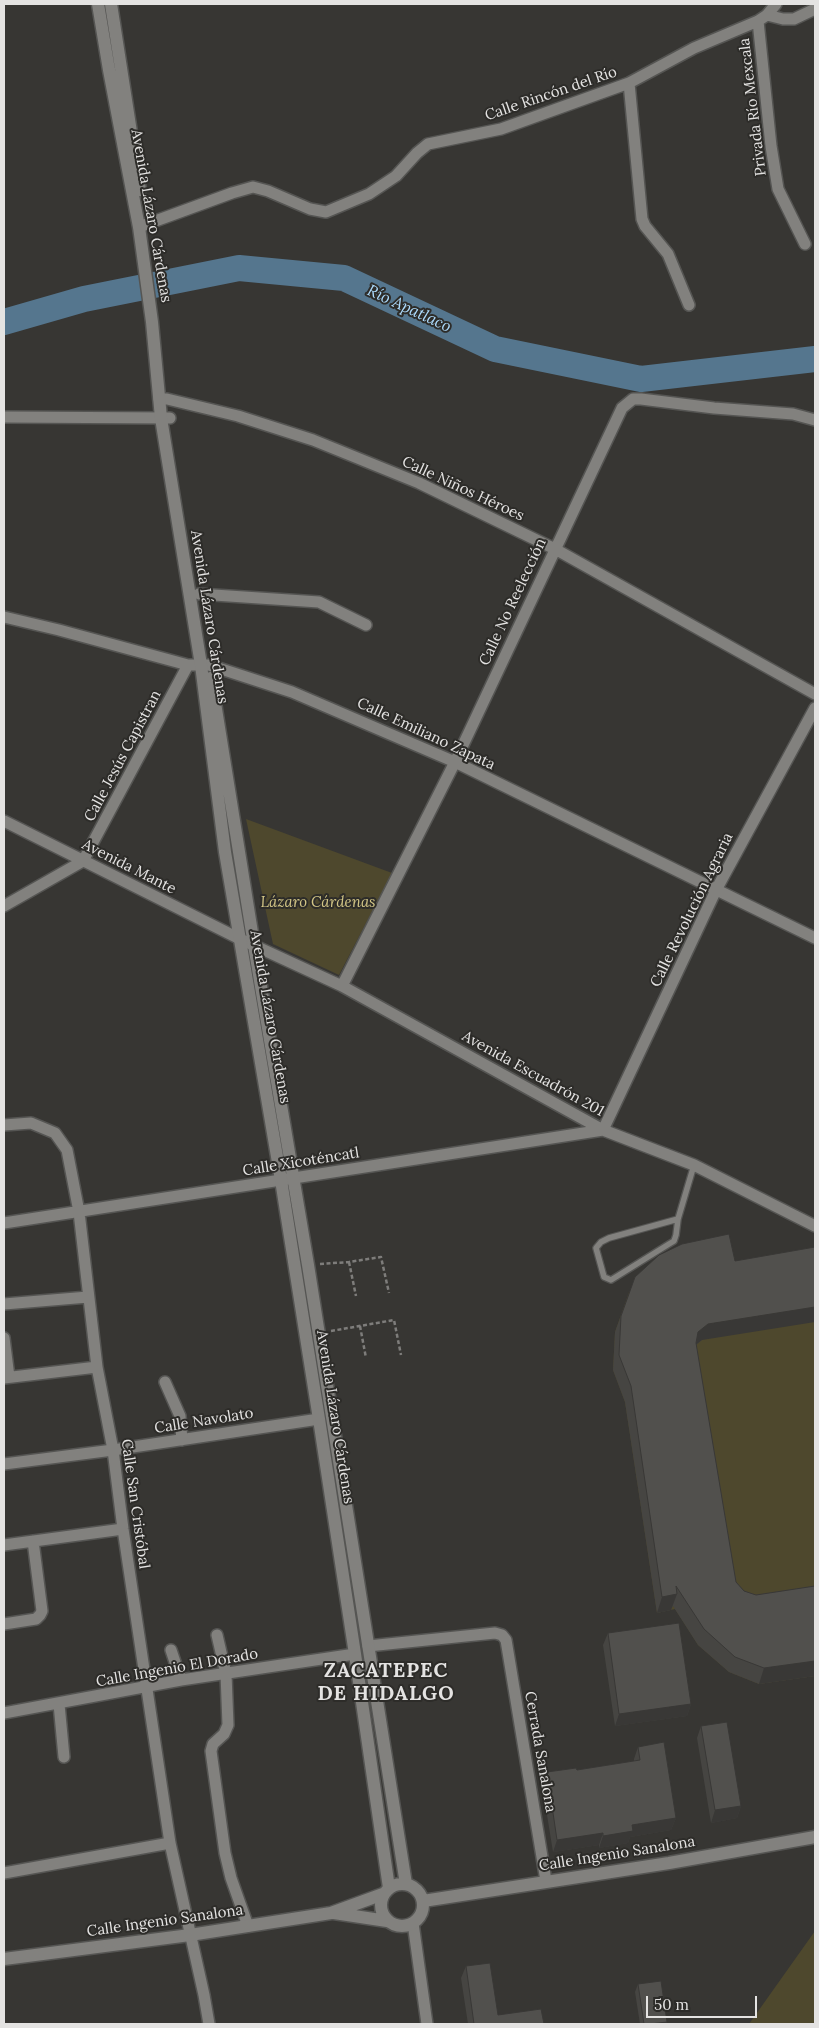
<!DOCTYPE html>
<meta charset="utf-8">
<style>
body{margin:0}
#map{position:relative;width:819px;height:2028px;overflow:hidden;background:#373633;font-family:Lora,serif}
canvas{display:block}
.frame{position:absolute;inset:0;border:5px solid #e4e3e2;pointer-events:none}
.scale{position:absolute;left:646px;top:1996px;width:111px;height:22px;box-sizing:border-box;border:2px solid #e4e3e2;border-top:0;padding-left:6px;font-size:15px;line-height:18px;white-space:nowrap;color:#e4e3e2;-webkit-text-stroke:4px #2d2c29;paint-order:stroke}
</style>
<div id="map">
<canvas width="819" height="2028"></canvas>
<div class="frame"></div>
<div class="scale">50 m</div>
</div>
<script>
const g = document.querySelector('canvas').getContext('2d');
g.lineJoin = 'round';
function paint(path, color) { g.fillStyle = color; g.fill(path, 'evenodd'); }
const toPath = rows => new Path2D(rows.map(r => 'M' + r).join(''));
function stroke(path, color, width, dash) { g.strokeStyle = color; g.lineWidth = width; g.lineCap = dash ? 'butt' : 'round'; g.setLineDash(dash || []); g.stroke(path); }
function drawText(font, color, halo, rows, align = 'center') {
  g.font = font + ' Lora,serif'; g.lineWidth = 4; g.setLineDash([]); g.textBaseline = 'middle'; g.strokeStyle = halo; g.fillStyle = color; for (const [text, x, y, turn = 0] of rows) {
    g.save(); g.translate(x, y); g.rotate((+turn || 0) * Math.PI / 180); g.textAlign = isNaN(turn) ? turn : align; if (halo) g.strokeText(text, 0, 0); g.fillText(text, 0, 0); g.restore();
  }
}
paint(toPath([
 [246,819,392,873,339,975,273,944],
 [815,1261,815,1676,759,1684,729,1672,698,1645,675,1609,657,1613,625,1402,613,1370,615,1332,629,1292],
 [815,1931,815,2024,749,2024]
]), '#4e482d');
stroke(toPath([
 [4,322,84,299,239,268,344,278,495,349,641,379,815,359]
]), '#55768e', 26);
const lane = toPath([
 [678,1219,676,1235,674,1241,669,1244,611,1280,604,1277,596,1248,601,1242,609,1238,678,1219,694,1165]
]);
const street = toPath([
 [767,15,783,19,794,19,815,9],
 [758,21,771,146,778,189,805,244],
 [629,83,642,219,645,226,668,254,689,305],
 [139,227,232,193,253,187,268,191,310,209,326,212,369,194,396,176,417,153,428,144,501,129,629,83,694,48,758,21,767,15,776,4],
 [159,399,167,399,238,416,313,440,419,483,555,549,815,694],
 [4,417,170,418],
 [199,594,319,602,366,625],
 [4,617,59,630,188,665,209,665,292,692,455,762,815,938],
 [4,821,240,939,342,986,603,1130,694,1165,815,1226],
 [4,906,83,861,188,665],
 [342,986,455,762,622,408,633,399,641,399,714,408,793,414,815,420],
 [4,1125,31,1123,55,1133,67,1150,79,1212,97,1367,113,1450,123,1529,170,1843,204,1995,209,2024],
 [4,1223,603,1130,716,890,815,708],
 [4,1304,88,1297],
 [4,1338,9,1377],
 [4,1378,97,1367],
 [165,1382,180,1416,182,1440],
 [4,1464,113,1450,319,1419],
 [4,1545,123,1529],
 [4,1624,36,1619,40,1615,42,1611,33,1541],
 [217,1635,226,1674,228,1725,224,1734,213,1744,211,1751,225,1853,231,1878,248,1926],
 [368,1646,495,1633,502,1635,506,1640,546,1881],
 [171,1650,181,1680],
 [59,1704,64,1757],
 [4,1713,181,1680,355,1654],
 [4,1873,170,1843],
 [413,1923,427,2024]
]);
const secondary = toPath([
 [98,4,109,70,139,227,152,322,161,418,201,665,225,852,281,1180,319,1419,355,1654,389,1888],
 [111,4,140,190],
 [211,678,254,945,308,1265,406,1884],
 '381 1905a21 21 0 1 1 42 0a21 21 0 1 1-42 0Z',
 [423,1901,669,1863,815,1837],
 [334,1913,387,1921],
 [4,1959,190,1935,331,1913,383,1894]
]);
stroke(lane, '#555553', 8);
stroke(street, '#555553', 14);
stroke(secondary, '#555553', 15);
stroke(toPath([
 [349,1262,356,1296],
 [320,1264,349,1262,381,1257,389,1293],
 [360,1326,366,1358],
 [331,1331,394,1320,401,1355]
]), '#7e7d7b', 2.5, [4, 2.5]);
stroke(lane, '#82817e', 5.5);
stroke(street, '#82817e', 11);
stroke(secondary, '#82817e', 12);
paint(toPath([
 [635,1277,702,1340,696,1345,736,1582,744,1591,756,1595,815,1586,815,1676,759,1684,729,1672,698,1645,673,1606,671,1610,657,1613,625,1402,613,1370,615,1332],
 [608,1633,691,1704,687,1716,615,1726,603,1645],
 [701,1726,741,1806,737,1818,711,1823,697,1738],
 [638,1747,676,1818,671,1830,630,1837,628,1843,599,1848,599,1845,553,1852,542,1784,547,1772,577,1770,634,1761,634,1759],
 [466,1966,498,2015,544,2024,468,2024,461,1978],
 [638,1984,667,2022,666,2024,640,2024,635,1992]
]), '#464542');
paint(toPath([
 [815,1307,815,1322,702,1340,693,1347,698,1332,708,1324],
 [677,1594,671,1610,657,1613,662,1597],
 [815,1661,815,1676,759,1684,764,1668],
 [691,1704,687,1716,615,1726,619,1714],
 [741,1806,737,1818,711,1823,715,1810],
 [676,1818,671,1830,630,1837,628,1843,599,1848,603,1836,632,1825],
 [603,1833,599,1845,553,1852,557,1840],
 [667,2022,666,2024,650,2024]
]), '#393836');
const building = toPath([
 [729,1234,735,1261,815,1247,815,1307,708,1324,698,1332,696,1343,736,1582,744,1591,756,1595,815,1586,815,1661,764,1668,735,1657,704,1629,676,1586,677,1594,662,1597,631,1386,619,1355,621,1316,635,1277,659,1255,682,1244,729,1234],
 [679,1623,691,1704,619,1714,608,1633,679,1623],
 [727,1722,741,1806,715,1810,701,1726,727,1722],
 [664,1742,676,1818,632,1825,633,1831,603,1836,603,1833,557,1840,547,1772,576,1768,577,1770,640,1760,638,1747,664,1742],
 [490,1963,498,2015,541,2009,544,2024,474,2024,466,1966,490,1963],
 [661,1981,667,2022,650,2024,644,2024,638,1984,661,1981]
]);
paint(building, '#51504d');
stroke(building, '#393836', 1);
drawText('15px', '#e4e3e2', '#2d2c29', [
 ["Calle Rincón del Río",551,94,-19],
 ["Privada Río Mexcala",753,107,-97],
 ["Avenida Lázaro Cárdenas",151,216,80],
 ["Calle Niños Héroes",463,489,25],
 ["Calle No Reelección",513,602,-65],
 ["Avenida Lázaro Cárdenas",209,617,81],
 ["Calle Emiliano Zapata",426,734,25],
 ["Calle Jesús Capistran",123,756,-62],
 ["Avenida Mante",129,867,27],
 ["Calle Revolución Agraria",692,910,-64],
 ["Avenida Lázaro Cárdenas",270,1017,80],
 ["Avenida Escuadrón 201",533,1074,29],
 ["Calle Xicoténcatl",301,1162,-9],
 ["Avenida Lázaro Cárdenas",335,1417,81],
 ["Calle Navolato",204,1421,-9],
 ["Calle San Cristóbal",135,1504,82],
 ["Calle Ingenio El Dorado",177,1668,-10],
 ["Cerrada Sanalona",540,1752,80],
 ["Calle Ingenio Sanalona",617,1854,-9],
 ["Calle Ingenio Sanalona",165,1921,-8]
]);
drawText('italic 15px', '#d3c686', '#2d2c29', [
 ["Lázaro Cárdenas",318,903]
]);
drawText('italic 16px', '#addbfd', '#2d2c29', [
 ["Río Apatlaco",409,309,25]
]);
g.letterSpacing = '1px';
drawText('bold 20px', '#e4e3e2', '#2d2c29', [
 ["ZACATEPEC",386,1671],
 ["DE HIDALGO",386,1694]
]);
g.letterSpacing = '0px';
</script>
